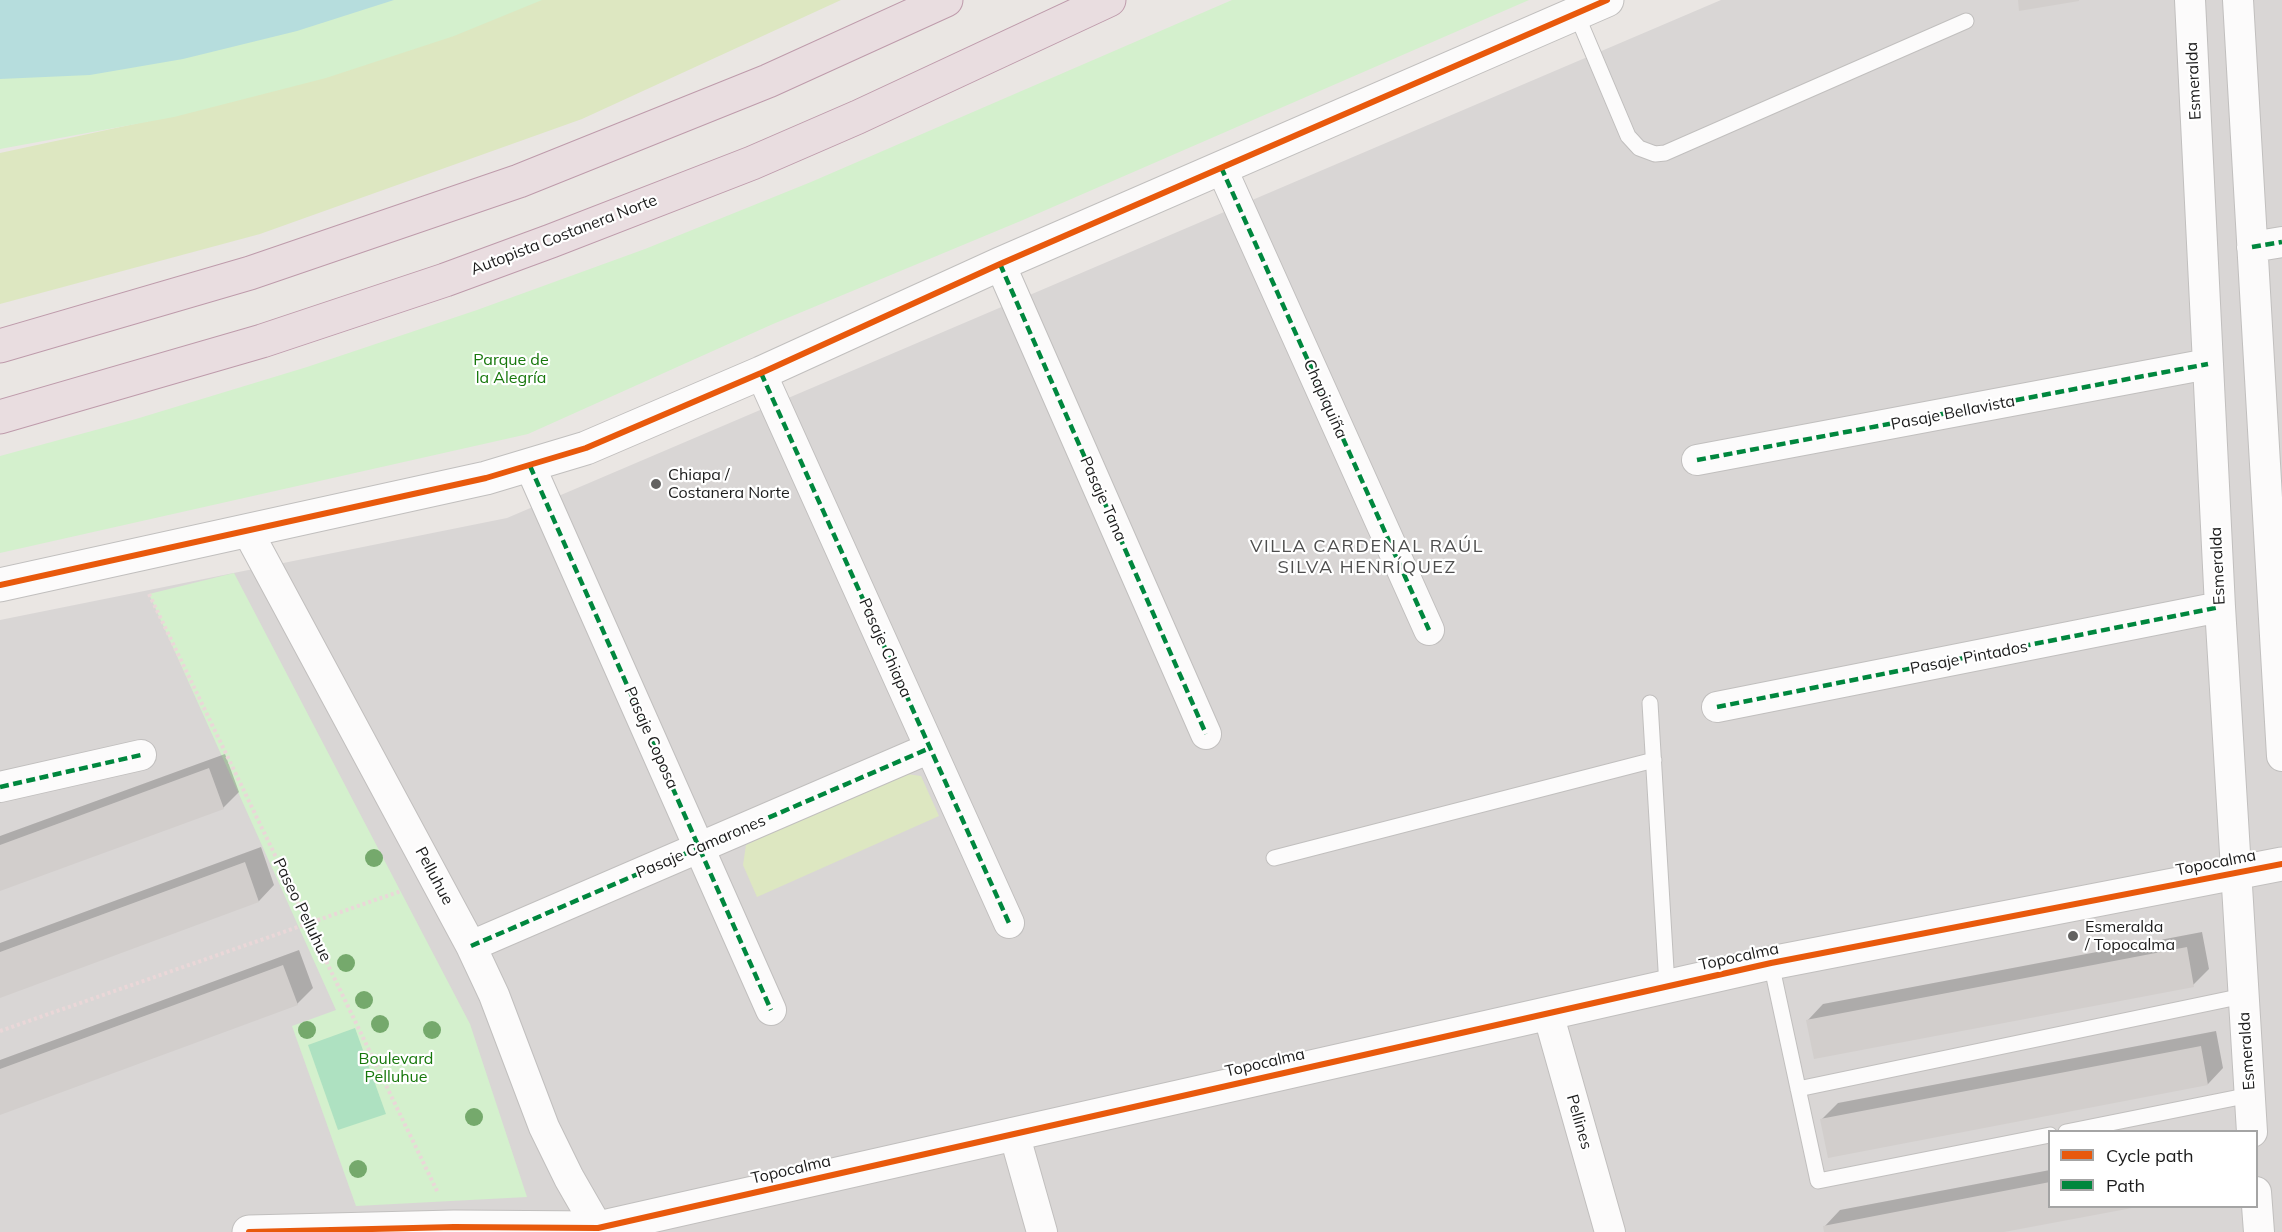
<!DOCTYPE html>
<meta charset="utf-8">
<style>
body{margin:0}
#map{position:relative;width:2282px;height:1232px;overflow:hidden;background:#eae6e3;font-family:Mulish,sans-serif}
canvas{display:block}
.legend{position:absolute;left:2048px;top:1130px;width:210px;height:78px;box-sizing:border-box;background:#fff;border:2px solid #a4a4a4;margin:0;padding:8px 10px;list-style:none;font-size:18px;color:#1b1b1b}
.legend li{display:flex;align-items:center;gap:12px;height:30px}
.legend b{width:30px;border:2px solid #a4a4a4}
</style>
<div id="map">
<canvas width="2282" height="1232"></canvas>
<ul class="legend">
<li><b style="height:8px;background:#e8590c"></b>Cycle path</li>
<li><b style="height:8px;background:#00873e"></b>Path</li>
</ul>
</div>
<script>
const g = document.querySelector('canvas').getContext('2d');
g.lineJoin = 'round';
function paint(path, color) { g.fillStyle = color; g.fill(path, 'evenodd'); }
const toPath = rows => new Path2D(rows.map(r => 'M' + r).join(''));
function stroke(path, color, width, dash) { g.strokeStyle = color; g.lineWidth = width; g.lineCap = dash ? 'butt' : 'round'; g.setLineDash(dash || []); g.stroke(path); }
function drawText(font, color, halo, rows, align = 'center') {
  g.font = font + ' Mulish,sans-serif'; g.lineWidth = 4.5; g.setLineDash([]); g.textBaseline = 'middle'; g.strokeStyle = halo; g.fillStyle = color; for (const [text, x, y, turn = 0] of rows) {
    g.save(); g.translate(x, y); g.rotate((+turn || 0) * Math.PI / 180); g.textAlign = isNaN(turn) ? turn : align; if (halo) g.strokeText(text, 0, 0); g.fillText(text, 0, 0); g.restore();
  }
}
paint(toPath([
 [1721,0,2282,0,2282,1232,0,1232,0,620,507,518],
 [2050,1132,2256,1132,2256,1206,2050,1206]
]), '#d9d6d5');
paint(toPath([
 [523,0,841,0,582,119,260,234,0,304,0,153,176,115],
 [899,773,921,776,939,816,757,897,743,865,746,845]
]), '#dde7c1');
paint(toPath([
 [0,0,542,0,454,36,326,78,174,117,0,149],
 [1232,0,1529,0,1023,220,773,324,528,434,0,553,0,456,136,419,307,367,477,310,645,249,811,182],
 [234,573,470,1024,527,1197,356,1206,292,1026,336,1010,149,594]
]), '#d4f0cd');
paint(toPath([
 [355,1028,386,1114,338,1130,308,1045]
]), '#aee1c1');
paint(toPath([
 [0,0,394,0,297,31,183,59,90,75,0,79]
]), '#b6dddd');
paint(toPath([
 [225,754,239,792,223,808,0,889,0,836],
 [261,847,274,885,259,901,0,996,0,943],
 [2202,932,2209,969,2193,985,1808,1020,1823,1004],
 [299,950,313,988,297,1004,0,1113,0,1060],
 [2216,1031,2223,1068,2208,1084,1822,1119,1838,1103],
 [2050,1170,2050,1206,2129,1206,1996,1232,1826,1232,1825,1226,1840,1210]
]), '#0003');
paint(toPath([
 [2018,0,2079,0,2079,1,2019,11],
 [209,768,224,809,0,891,0,845],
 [245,862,259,902,0,998,0,952],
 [2187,947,2194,987,1814,1059,1806,1020],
 [283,965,298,1005,0,1115,0,1069],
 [2201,1046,2208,1085,1828,1158,1820,1119],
 [2050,1182,2050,1206,2132,1208,2004,1232,1824,1232,1823,1226]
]), '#d2cecc');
const service = toPath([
 [1576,13,1628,136,1639,148,1655,154,1665,153,1966,21],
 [1650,703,1667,986],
 [1274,858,1654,760],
 [1771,963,1818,1181,2050,1135],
 [1798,1089,2243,996],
 [2066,1132,2250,1095]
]);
const minor = toPath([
 [2190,0,2220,607,2252,1132],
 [2238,0,2282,756],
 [1221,167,1429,630],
 [2252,247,2282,242],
 [1000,264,1206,734],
 [761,373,1009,923],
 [1697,460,2208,364],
 [530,466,771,1010],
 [247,530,471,946,494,995,544,1127,569,1178,600,1232],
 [1717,707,2220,607],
 [0,787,141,755],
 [471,946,930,748],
 [1548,1013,1610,1232],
 [1014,1133,1042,1232],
 [2256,1192,2259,1232]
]);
const tertiary = toPath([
 [0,585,486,478,586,448,761,373,1000,264,1607,0],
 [249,1232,454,1227,598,1228,1771,963,2282,864]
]);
const motorway = toPath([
 [0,346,250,273,519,181,768,81,946,0],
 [0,417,262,341,445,280,551,241,752,163,858,117,1109,0]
]);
stroke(service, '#c1bfbe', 17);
stroke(minor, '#c1bfbe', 32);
stroke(tertiary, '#c1bfbe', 35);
stroke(motorway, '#be9bab', 35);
stroke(toPath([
 [149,594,438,1193],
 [0,1031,401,891]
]), '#ead7d8', 4, [3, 3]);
stroke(service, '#fcfbfb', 15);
stroke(minor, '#fcfbfb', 30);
stroke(tertiary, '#fcfbfb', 33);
stroke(motorway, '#e9dde0', 33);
stroke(toPath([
 [1221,167,1429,630],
 [2252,247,2282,242],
 [1000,264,1206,734],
 [761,373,1009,923],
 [1697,460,2208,364],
 [530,466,771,1010],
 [1717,707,2220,607],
 [0,787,141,755],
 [471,946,930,748]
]), '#00873e', 4.5, [9, 4.5]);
stroke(toPath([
 [0,585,486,478,586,448,761,373,1000,264,1607,0],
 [249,1232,454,1227,598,1228,1771,963,2282,864]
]), '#e8590c', 6);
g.fillStyle = '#75a96c';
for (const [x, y] of [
 [374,858],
 [346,963],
 [364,1000],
 [380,1024],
 [307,1030],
 [432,1030],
 [474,1117],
 [358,1169]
]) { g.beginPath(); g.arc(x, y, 9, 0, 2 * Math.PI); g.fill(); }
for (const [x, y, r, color] of [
 [656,484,6,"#636261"],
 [2073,936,6,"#636261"]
]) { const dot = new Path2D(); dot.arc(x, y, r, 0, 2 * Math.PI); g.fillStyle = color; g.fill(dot); stroke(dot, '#fff', 2); }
drawText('16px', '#1b1b1b', '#fff', [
 ["Esmeralda",2194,81,-93],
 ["Autopista Costanera Norte",564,235,-21],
 ["Chapiquiña",1325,399,66],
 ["Pasaje Bellavista",1953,413,-11],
 ["Pasaje Tana",1103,499,66],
 ["Esmeralda",2218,566,-93],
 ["Pasaje Chiapa",885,648,66],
 ["Pasaje Pintados",1969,658,-11],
 ["Pasaje Coposa",651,738,66],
 ["Pasaje Camarones",701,847,-23],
 ["Topocalma",2216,863,-11],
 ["Pelluhue",434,876,62],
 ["Paseo Pelluhue",302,910,64],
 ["Topocalma",1739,957,-12],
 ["Esmeralda",2247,1051,-94],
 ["Topocalma",1265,1063,-13],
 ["Pellines",1579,1122,74],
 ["Topocalma",791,1170,-13]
]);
drawText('16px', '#16770b', '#fff', [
 ["Parque de",511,360],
 ["la Alegría",511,378],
 ["Boulevard",396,1059],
 ["Pelluhue",396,1077]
]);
drawText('16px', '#1b1b1b', '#fff', [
 ["Chiapa /",668,475],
 ["Costanera Norte",668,493],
 ["Esmeralda",2085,927],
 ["/ Topocalma",2085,945]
], 'left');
g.letterSpacing = '1.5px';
drawText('18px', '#4e4e4e', '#fff', [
 ["VILLA CARDENAL RAÚL",1367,547],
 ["SILVA HENRÍQUEZ",1367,568]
]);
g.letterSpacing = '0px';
</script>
